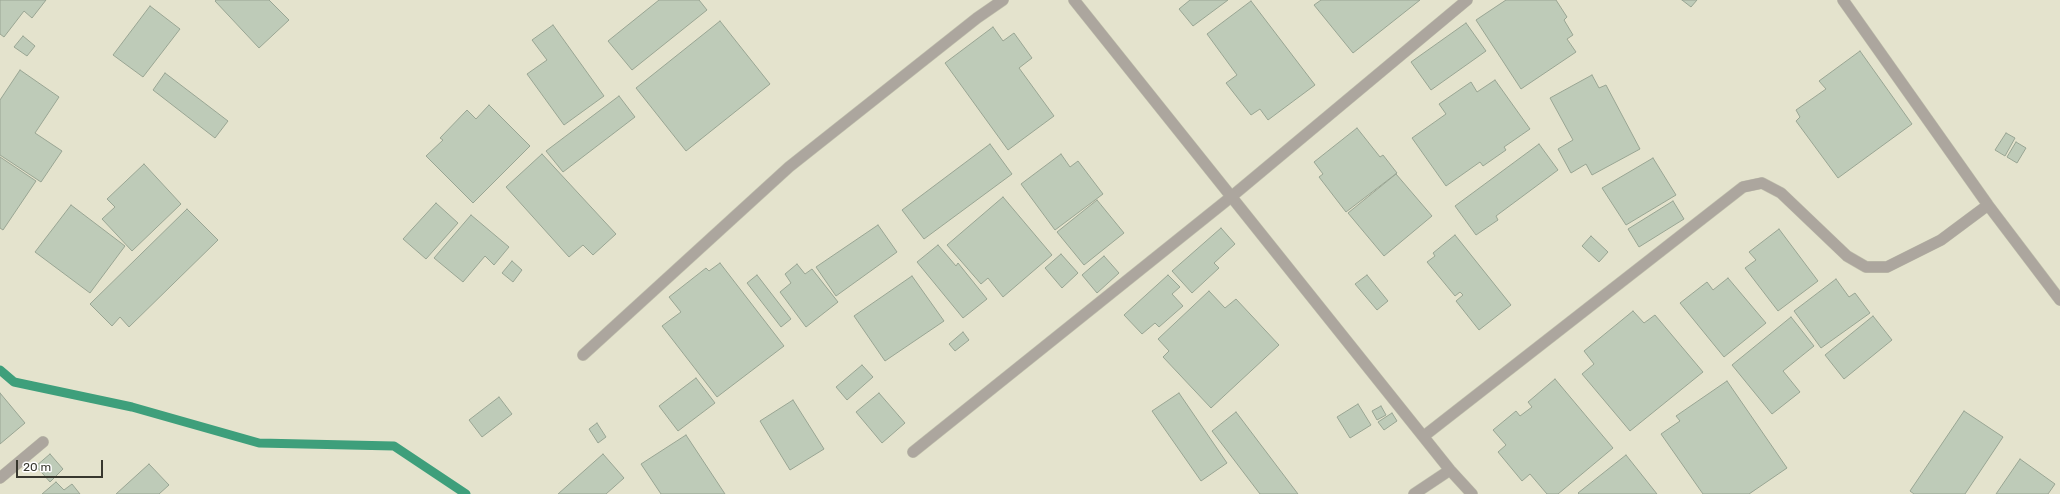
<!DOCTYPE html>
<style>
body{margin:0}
#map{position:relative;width:2060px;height:494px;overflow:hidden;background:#e4e3cd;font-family:Rubik,sans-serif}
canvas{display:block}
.scale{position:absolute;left:16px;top:460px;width:87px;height:18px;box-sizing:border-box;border:2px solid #37372e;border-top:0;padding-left:5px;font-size:12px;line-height:14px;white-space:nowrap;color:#37372e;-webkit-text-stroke:3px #fff;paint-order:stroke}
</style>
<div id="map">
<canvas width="2060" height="494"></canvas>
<div class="scale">20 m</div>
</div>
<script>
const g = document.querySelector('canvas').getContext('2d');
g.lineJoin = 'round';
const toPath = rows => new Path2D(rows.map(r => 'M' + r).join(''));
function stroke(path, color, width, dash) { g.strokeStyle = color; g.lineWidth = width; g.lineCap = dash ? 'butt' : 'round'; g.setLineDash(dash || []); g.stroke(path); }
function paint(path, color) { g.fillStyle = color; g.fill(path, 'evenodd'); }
stroke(toPath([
 [0,370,14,382,132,407,259,443,394,446,466,494]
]), '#3e9f7b', 9);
const building = toPath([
 [0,0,46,0,32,18,24,11,4,37,0,34,0,0],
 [216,0,269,0,289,20,259,48,215,1,216,0],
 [659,0,699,0,707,10,632,70,608,41,659,0],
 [1190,0,1228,0,1193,26,1179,9,1190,0],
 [1321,0,1420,0,1353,53,1314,5,1321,0],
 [1506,0,1556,0,1567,17,1564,20,1573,35,1567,39,1576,52,1521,89,1476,20,1506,0],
 [1682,0,1697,0,1691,7,1682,0],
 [1251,1,1315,85,1268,120,1260,109,1251,115,1226,83,1237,75,1207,34,1251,1],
 [150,6,180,29,143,77,113,55,150,6],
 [720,21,770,84,686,151,636,88,720,21],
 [1466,23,1486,51,1431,90,1411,62,1466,23],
 [553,25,604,96,564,125,527,74,547,60,532,40,553,25],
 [993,27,1003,41,1014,33,1032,58,1019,68,1054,116,1008,150,945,63,993,27],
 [23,36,35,46,27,56,14,47,23,36],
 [1860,51,1912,124,1838,178,1796,121,1800,117,1796,110,1826,89,1819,81,1860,51],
 [20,70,59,97,35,133,62,151,41,182,0,155,0,100,20,70],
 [165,73,228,121,215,138,153,90,165,73],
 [1592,75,1599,88,1606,85,1640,149,1592,175,1586,164,1571,173,1558,149,1573,140,1550,98,1592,75],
 [1495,80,1530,129,1504,147,1506,150,1483,166,1480,162,1446,186,1412,138,1446,114,1439,104,1471,82,1477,92,1495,80],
 [619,96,635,117,563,172,546,151,619,96],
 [489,105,530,146,473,203,426,156,443,140,440,138,467,110,476,119,489,105],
 [1357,128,1380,157,1383,155,1397,173,1346,212,1319,177,1323,174,1314,162,1357,128],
 [2006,133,2015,138,2005,156,1995,150,2006,133],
 [2016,142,2026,148,2017,163,2007,157,2016,142],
 [990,144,1012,174,924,239,902,210,990,144],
 [1539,144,1558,170,1496,216,1498,220,1476,235,1455,206,1539,144],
 [542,154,616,234,593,255,583,245,569,257,506,187,542,154],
 [1061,154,1070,167,1078,161,1103,194,1055,230,1021,184,1061,154],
 [0,157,36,181,3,230,0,228,0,157],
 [1653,158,1676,195,1626,225,1602,188,1653,158],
 [144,164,181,204,132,251,102,219,115,207,107,199,144,164],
 [1396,174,1432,216,1384,256,1348,213,1396,174],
 [1003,197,1052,255,1003,297,988,278,981,284,947,245,1003,197],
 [1097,200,1124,233,1084,265,1057,232,1097,200],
 [1673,201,1684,219,1639,247,1628,229,1673,201],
 [436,203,458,223,426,259,403,239,436,203],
 [71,205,125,246,90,293,35,252,71,205],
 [187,209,218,240,129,327,120,317,112,326,90,304,187,209],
 [471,215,509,247,494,265,485,256,463,282,434,258,471,215],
 [878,225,897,252,836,296,816,267,878,225],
 [1221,228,1235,244,1214,263,1219,268,1192,293,1172,271,1221,228],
 [1779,229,1818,281,1778,311,1745,268,1756,260,1749,252,1779,229],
 [1455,235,1511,305,1479,330,1456,301,1463,295,1460,292,1455,296,1427,262,1435,256,1433,253,1455,235],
 [1591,236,1608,252,1599,262,1582,246,1591,236],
 [938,245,956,266,958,263,987,299,963,318,917,262,938,245],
 [1061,254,1078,273,1062,288,1045,268,1061,254],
 [1104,256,1119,273,1097,293,1082,275,1104,256],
 [512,261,522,270,513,282,502,273,512,261],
 [720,263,784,346,717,397,662,326,681,312,669,297,706,268,709,271,720,263],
 [797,264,805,274,812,269,838,302,806,327,780,292,791,283,785,274,797,264],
 [757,275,791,319,781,327,747,283,757,275],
 [1168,275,1180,287,1172,294,1183,306,1159,327,1155,323,1142,334,1124,315,1168,275],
 [1367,275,1388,301,1377,310,1355,284,1367,275],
 [912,276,944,321,885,361,854,316,912,276],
 [1728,278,1766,323,1724,357,1680,303,1707,282,1713,290,1728,278],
 [1836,279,1849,297,1855,293,1870,313,1821,348,1794,311,1836,279],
 [1209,291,1225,308,1236,299,1279,345,1211,408,1163,357,1169,351,1158,339,1209,291],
 [1633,311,1644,323,1655,315,1703,372,1630,431,1582,374,1594,364,1584,351,1633,311],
 [1873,316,1892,340,1844,379,1825,355,1873,316],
 [1791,317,1814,346,1783,371,1800,392,1772,414,1732,365,1791,317],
 [963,332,969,340,955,351,949,344,963,332],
 [862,365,873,377,847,400,836,387,862,365],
 [696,378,715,403,678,431,659,406,696,378],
 [1555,379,1613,448,1558,494,1547,494,1530,474,1522,481,1498,452,1506,445,1493,430,1516,411,1520,416,1532,407,1528,402,1555,379],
 [1727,381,1787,468,1749,494,1703,494,1661,434,1680,421,1676,416,1727,381],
 [0,393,25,423,0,444,0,393],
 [879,393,905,423,882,443,856,412,879,393],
 [1179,393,1227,463,1201,481,1152,411,1179,393],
 [499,397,512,414,482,437,469,420,499,397],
 [793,400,824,449,790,470,760,421,793,400],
 [1358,404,1371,425,1350,438,1337,417,1358,404],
 [1381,406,1386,415,1377,420,1372,411,1381,406],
 [1964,411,2003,437,1965,494,1914,494,1910,491,1964,411],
 [1236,412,1298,494,1260,494,1212,431,1236,412],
 [1392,413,1397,421,1384,430,1378,422,1392,413],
 [597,423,606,437,598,443,589,429,597,423],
 [686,435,725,494,661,494,641,464,686,435],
 [50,454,63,469,50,482,36,466,50,454],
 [603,454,624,478,606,494,558,494,603,454],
 [1626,455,1657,494,1579,494,1578,493,1626,455],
 [2020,459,2055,484,2048,494,1996,494,2020,459],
 [149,464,169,485,159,494,116,494,149,464],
 [56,482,64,490,72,484,80,494,42,494,56,482]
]);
paint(building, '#becbb8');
stroke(building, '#99a593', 1);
const minor = toPath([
 [1074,0,1450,470,1472,494],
 [1843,0,1988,205,2060,300],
 [583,355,789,167,977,18,1003,0],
 [1424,436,1743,187,1762,183,1781,193,1847,256,1866,267,1887,267,1941,240,1988,205],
 [913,452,1231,197,1467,0],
 [0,478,43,442],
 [1414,494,1450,470]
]);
stroke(minor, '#c1c1ad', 12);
stroke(minor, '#aca69e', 11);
</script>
